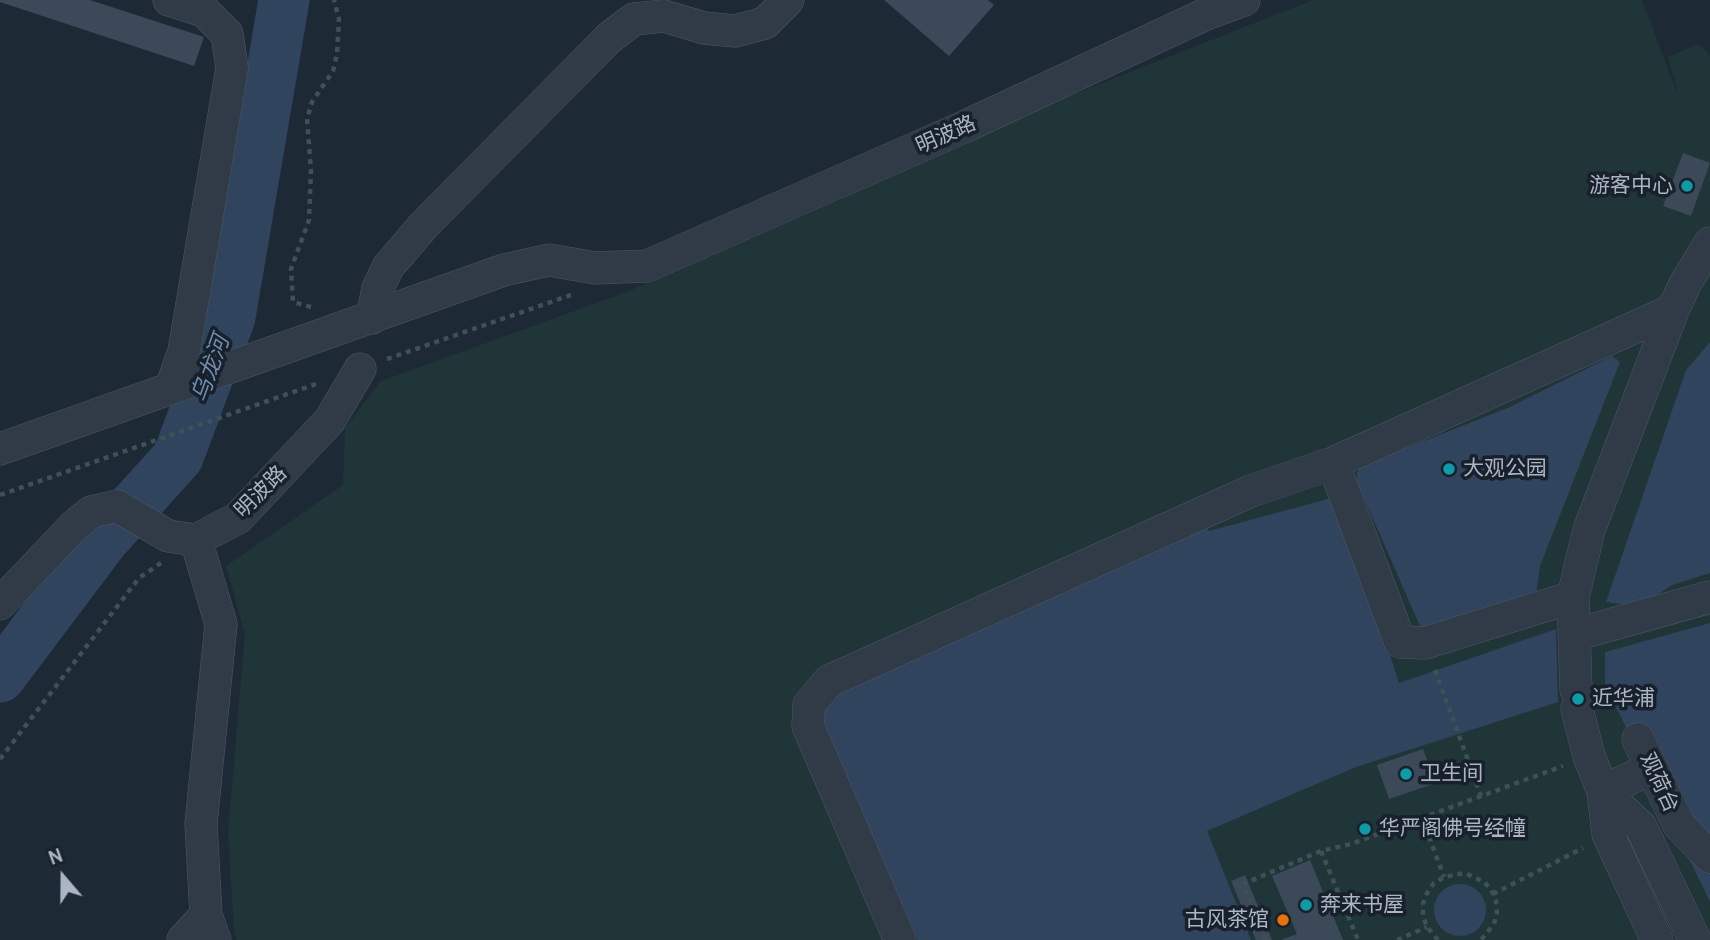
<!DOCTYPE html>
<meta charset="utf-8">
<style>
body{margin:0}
#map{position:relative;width:1710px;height:940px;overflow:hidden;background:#1e2936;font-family:Cabin,sans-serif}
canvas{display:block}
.north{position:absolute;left:28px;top:842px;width:70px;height:70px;-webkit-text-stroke:5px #17202b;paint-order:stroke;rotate:340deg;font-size:19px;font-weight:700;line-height:28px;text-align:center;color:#abb5c4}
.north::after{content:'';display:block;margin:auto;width:24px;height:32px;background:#abb5c4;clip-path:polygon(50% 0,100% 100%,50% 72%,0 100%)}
</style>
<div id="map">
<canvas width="1710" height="940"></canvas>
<div class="north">N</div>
</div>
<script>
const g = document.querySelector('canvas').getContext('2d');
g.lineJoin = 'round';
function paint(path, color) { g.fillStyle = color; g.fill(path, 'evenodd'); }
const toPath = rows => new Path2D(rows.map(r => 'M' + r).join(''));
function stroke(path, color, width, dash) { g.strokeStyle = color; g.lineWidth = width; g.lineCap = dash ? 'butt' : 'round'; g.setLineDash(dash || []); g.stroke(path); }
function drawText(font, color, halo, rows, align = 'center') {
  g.font = font + ' Cabin,"Noto Sans SC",sans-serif'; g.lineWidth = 7; g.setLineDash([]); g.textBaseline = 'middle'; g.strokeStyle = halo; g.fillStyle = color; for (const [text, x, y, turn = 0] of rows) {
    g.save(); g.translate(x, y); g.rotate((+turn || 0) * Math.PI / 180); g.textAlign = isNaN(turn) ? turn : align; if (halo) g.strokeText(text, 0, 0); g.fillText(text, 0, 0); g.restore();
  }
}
paint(toPath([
 [1313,0,1642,0,1679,98,1668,57,1698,44,1710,55,1710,940,237,940,234,932,228,831,245,635,226,566,343,485,345,428,381,381,624,293,815,211,965,137]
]), '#203537');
paint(toPath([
 [1710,342,1710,573,1672,585,1648,601,1627,605,1606,602,1686,370],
 [1612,356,1620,362,1540,566,1536,595,1422,631,1357,482,1357,472,1363,465,1510,407],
 [1339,496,1399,683,1556,629,1558,702,1356,767,1207,831,1251,940,918,940,820,720,832,693,1205,524,1209,531],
 [1710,623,1710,902,1605,684,1605,652],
 '1434 910a26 26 0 1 1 52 0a26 26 0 1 1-52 0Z'
]), '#30445e');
stroke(toPath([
 [0,677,104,539,178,457,230,317,284,0]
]), '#30445e', 51);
paint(toPath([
 [0,0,90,0,204,37,194,66,0,2],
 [884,0,988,0,994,5,949,56],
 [1683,153,1710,163,1691,216,1663,206],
 [1423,749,1436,783,1389,799,1377,765],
 [1310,860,1343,940,1281,940,1297,934,1272,876],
 [1245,875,1272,940,1256,940,1231,881]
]), '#3c4959');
const minor = toPath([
 [169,0,204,11,227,34,232,68,184,351,171,388],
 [372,318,378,288,388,267,424,225,609,38,634,19,664,16,704,28,735,31,765,23,788,0],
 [0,449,504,270,549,260,595,268,647,266,966,126,1206,14,1244,0],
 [1333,463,1400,642,1425,643,1573,597],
 [196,540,221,624,201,824,206,915,215,940],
 [0,604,75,525,91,512,117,506,168,536,196,540,238,518,330,420,360,369],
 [1574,635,1710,597],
 [1576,690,1573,597,1589,530,1673,310,1685,284,1710,243],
 [1577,709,1589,756,1603,791,1641,827,1695,940],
 [1638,739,1679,825,1710,857],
 [1652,768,1603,791,1608,834,1657,940],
 [183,940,206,915],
 [900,940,808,726,809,705,829,681,1251,491,1333,463,1673,310]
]);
stroke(minor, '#4f5865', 33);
stroke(toPath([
 [311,307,293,302,291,269,309,220,311,170,307,119,312,102,333,71,337,54,339,19,334,0],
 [387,359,571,295],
 [0,495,316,384],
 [1435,670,1481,796],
 [0,759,139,578,161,563],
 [1422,818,1444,877],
 [1321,851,1358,940],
 [1493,894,1583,848],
 [1266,940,1243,884,1321,851,1351,844,1563,766],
 [1397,940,1427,927],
 [1438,940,1427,927,1423,916,1423,904,1427,893,1434,883,1444,877,1465,873,1484,882,1491,889,1496,901,1497,913,1494,924,1481,940]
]), '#3d5255', 4.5, [5, 5]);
stroke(minor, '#313a47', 32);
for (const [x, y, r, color] of [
 [1687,186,7,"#0f9aa8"],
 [1449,469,7,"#0f9aa8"],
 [1578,699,7,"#0f9aa8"],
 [1406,774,7,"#0f9aa8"],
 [1365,829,7,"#0f9aa8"],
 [1306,905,7,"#0f9aa8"],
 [1283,920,7,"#e8710a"]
]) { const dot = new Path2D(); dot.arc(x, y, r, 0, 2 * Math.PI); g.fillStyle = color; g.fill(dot); stroke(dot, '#17202b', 2.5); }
drawText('21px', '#abb5c4', '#17202b', [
 ["明波路",946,135,-24],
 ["明波路",261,492,-45],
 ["观荷台",1659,783,65]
]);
drawText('21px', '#abb5c4', '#17202b', [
 ["游客中心",1673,186,"right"],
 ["大观公园",1463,469],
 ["近华浦",1592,699],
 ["卫生间",1420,774],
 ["华严阁佛号经幢",1379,829],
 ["奔来书屋",1320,905],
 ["古风茶馆",1269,920,"right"]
], 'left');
drawText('italic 23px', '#728dae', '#17202b', [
 ["乌龙河",211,369,-70]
]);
</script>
